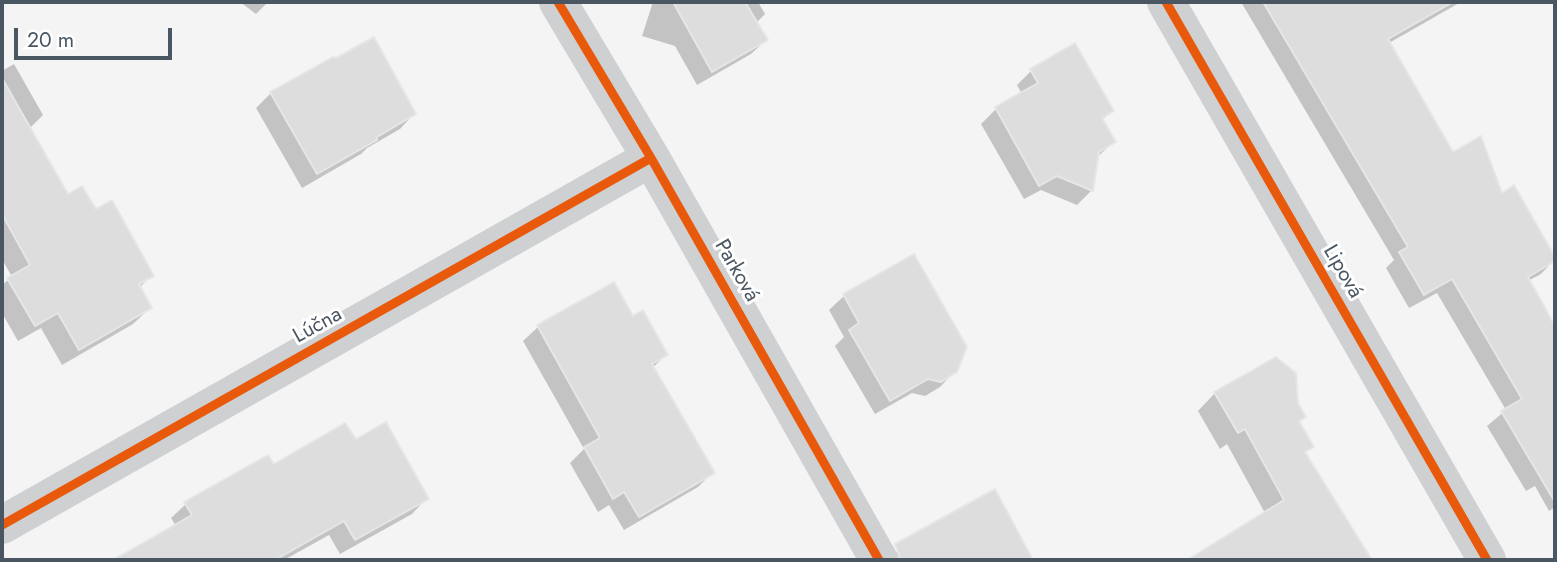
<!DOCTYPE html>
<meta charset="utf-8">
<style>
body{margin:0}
#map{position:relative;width:1557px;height:562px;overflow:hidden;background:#f4f4f4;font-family:Jost,sans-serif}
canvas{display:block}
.frame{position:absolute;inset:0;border:4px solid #4a5661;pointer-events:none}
.scale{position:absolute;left:14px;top:28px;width:158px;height:32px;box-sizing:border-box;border:4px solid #4a5661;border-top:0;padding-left:9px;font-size:21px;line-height:24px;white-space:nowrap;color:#4a5661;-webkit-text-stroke:5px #fff;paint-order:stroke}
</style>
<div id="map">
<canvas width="1557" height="562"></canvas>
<div class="frame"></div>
<div class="scale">20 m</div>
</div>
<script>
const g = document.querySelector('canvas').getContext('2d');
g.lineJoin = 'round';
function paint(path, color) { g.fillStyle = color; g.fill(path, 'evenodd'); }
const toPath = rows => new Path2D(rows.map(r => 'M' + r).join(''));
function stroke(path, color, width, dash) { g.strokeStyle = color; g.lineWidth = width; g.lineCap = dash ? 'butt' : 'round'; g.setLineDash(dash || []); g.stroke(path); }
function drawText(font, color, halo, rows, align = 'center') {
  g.font = font + ' Jost,sans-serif'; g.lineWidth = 6; g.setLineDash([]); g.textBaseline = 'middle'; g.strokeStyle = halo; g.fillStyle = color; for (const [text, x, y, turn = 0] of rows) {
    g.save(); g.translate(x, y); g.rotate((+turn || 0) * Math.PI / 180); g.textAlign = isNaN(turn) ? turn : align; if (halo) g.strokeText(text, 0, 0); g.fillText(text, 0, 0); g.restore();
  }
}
paint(toPath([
 [240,2,268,2,256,14],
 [653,2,758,2,765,14,756,23,766,40,751,54,697,85,675,46,642,36],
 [1241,2,1347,2,1349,7,1357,2,1461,2,1389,43,1452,155,1501,195,1555,259,1541,274,1528,281,1533,307,1555,341,1555,507,1549,511,1535,486,1526,491,1487,426,1506,410,1437,293,1409,308,1386,268,1394,260],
 [14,64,43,115,29,129,67,196,96,212,152,275,139,288,150,308,133,324,62,365,41,328,18,341,2,313,2,285,12,277,2,259,2,71],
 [1031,71,1112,111,1101,121,1114,142,1096,158,1092,190,1077,205,1041,190,1024,199,981,124,996,109,1022,94,1017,85],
 [271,93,414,114,400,129,367,148,361,154,302,188,256,108],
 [613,284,632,318,666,355,652,368,713,472,698,487,624,530,609,505,598,512,570,463,584,449,523,341,538,327],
 [844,296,955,371,940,387,925,396,912,393,875,414,835,346,844,337,829,310],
 [1276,359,1304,417,1298,423,1312,446,1304,454,1370,560,1190,560,1265,513,1227,444,1220,449,1198,411,1215,393],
 [355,442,426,499,412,514,340,554,329,535,284,560,117,560,176,526,171,518,186,504,273,466],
 [994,491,1031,560,900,560,896,553,915,534]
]), '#0003');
const building = toPath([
 [673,2,745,2,768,40,712,72,673,2],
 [1263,2,1453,2,1388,39,1453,152,1481,136,1502,193,1514,185,1555,257,1555,261,1528,277,1555,326,1555,502,1501,411,1522,399,1452,279,1424,295,1399,252,1408,247,1263,2],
 [374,37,416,114,377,137,377,140,317,174,270,92,333,57,336,58,374,37],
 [1075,43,1114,111,1102,118,1116,142,1099,152,1093,191,1057,176,1039,186,995,107,1038,83,1030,69,1075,43],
 [2,78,68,194,82,186,96,209,112,200,154,276,139,284,152,308,79,350,58,313,35,326,7,278,30,265,2,214,2,78],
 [914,254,967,347,957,372,941,382,928,379,890,401,849,330,859,323,843,294,914,254],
 [614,282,633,316,643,310,668,355,652,364,715,473,639,517,624,492,613,499,584,447,600,438,537,325,614,282],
 [1276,357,1296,373,1298,403,1306,417,1299,421,1314,447,1305,452,1372,560,1187,560,1284,500,1245,429,1238,433,1214,392,1276,357],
 [386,422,429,499,355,540,344,521,275,560,113,560,192,515,184,502,268,455,274,464,345,423,356,439,386,422],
 [995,489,1033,560,901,560,895,544,995,489]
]);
paint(building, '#ddddde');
stroke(building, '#e5e6e7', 2);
stroke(toPath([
 [558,2,651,158,879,560],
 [1166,2,1487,560],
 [2,525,651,158]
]), '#ced0d2', 38);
stroke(toPath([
 [558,2,651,158,879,560],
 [1166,2,1487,560],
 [2,525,651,158]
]), '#e8590c', 9);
drawText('21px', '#4a5661', '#fff', [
 ["Parková",736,271,60],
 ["Lipová",1342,272,60],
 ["Lúčna",318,326,-29]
]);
</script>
